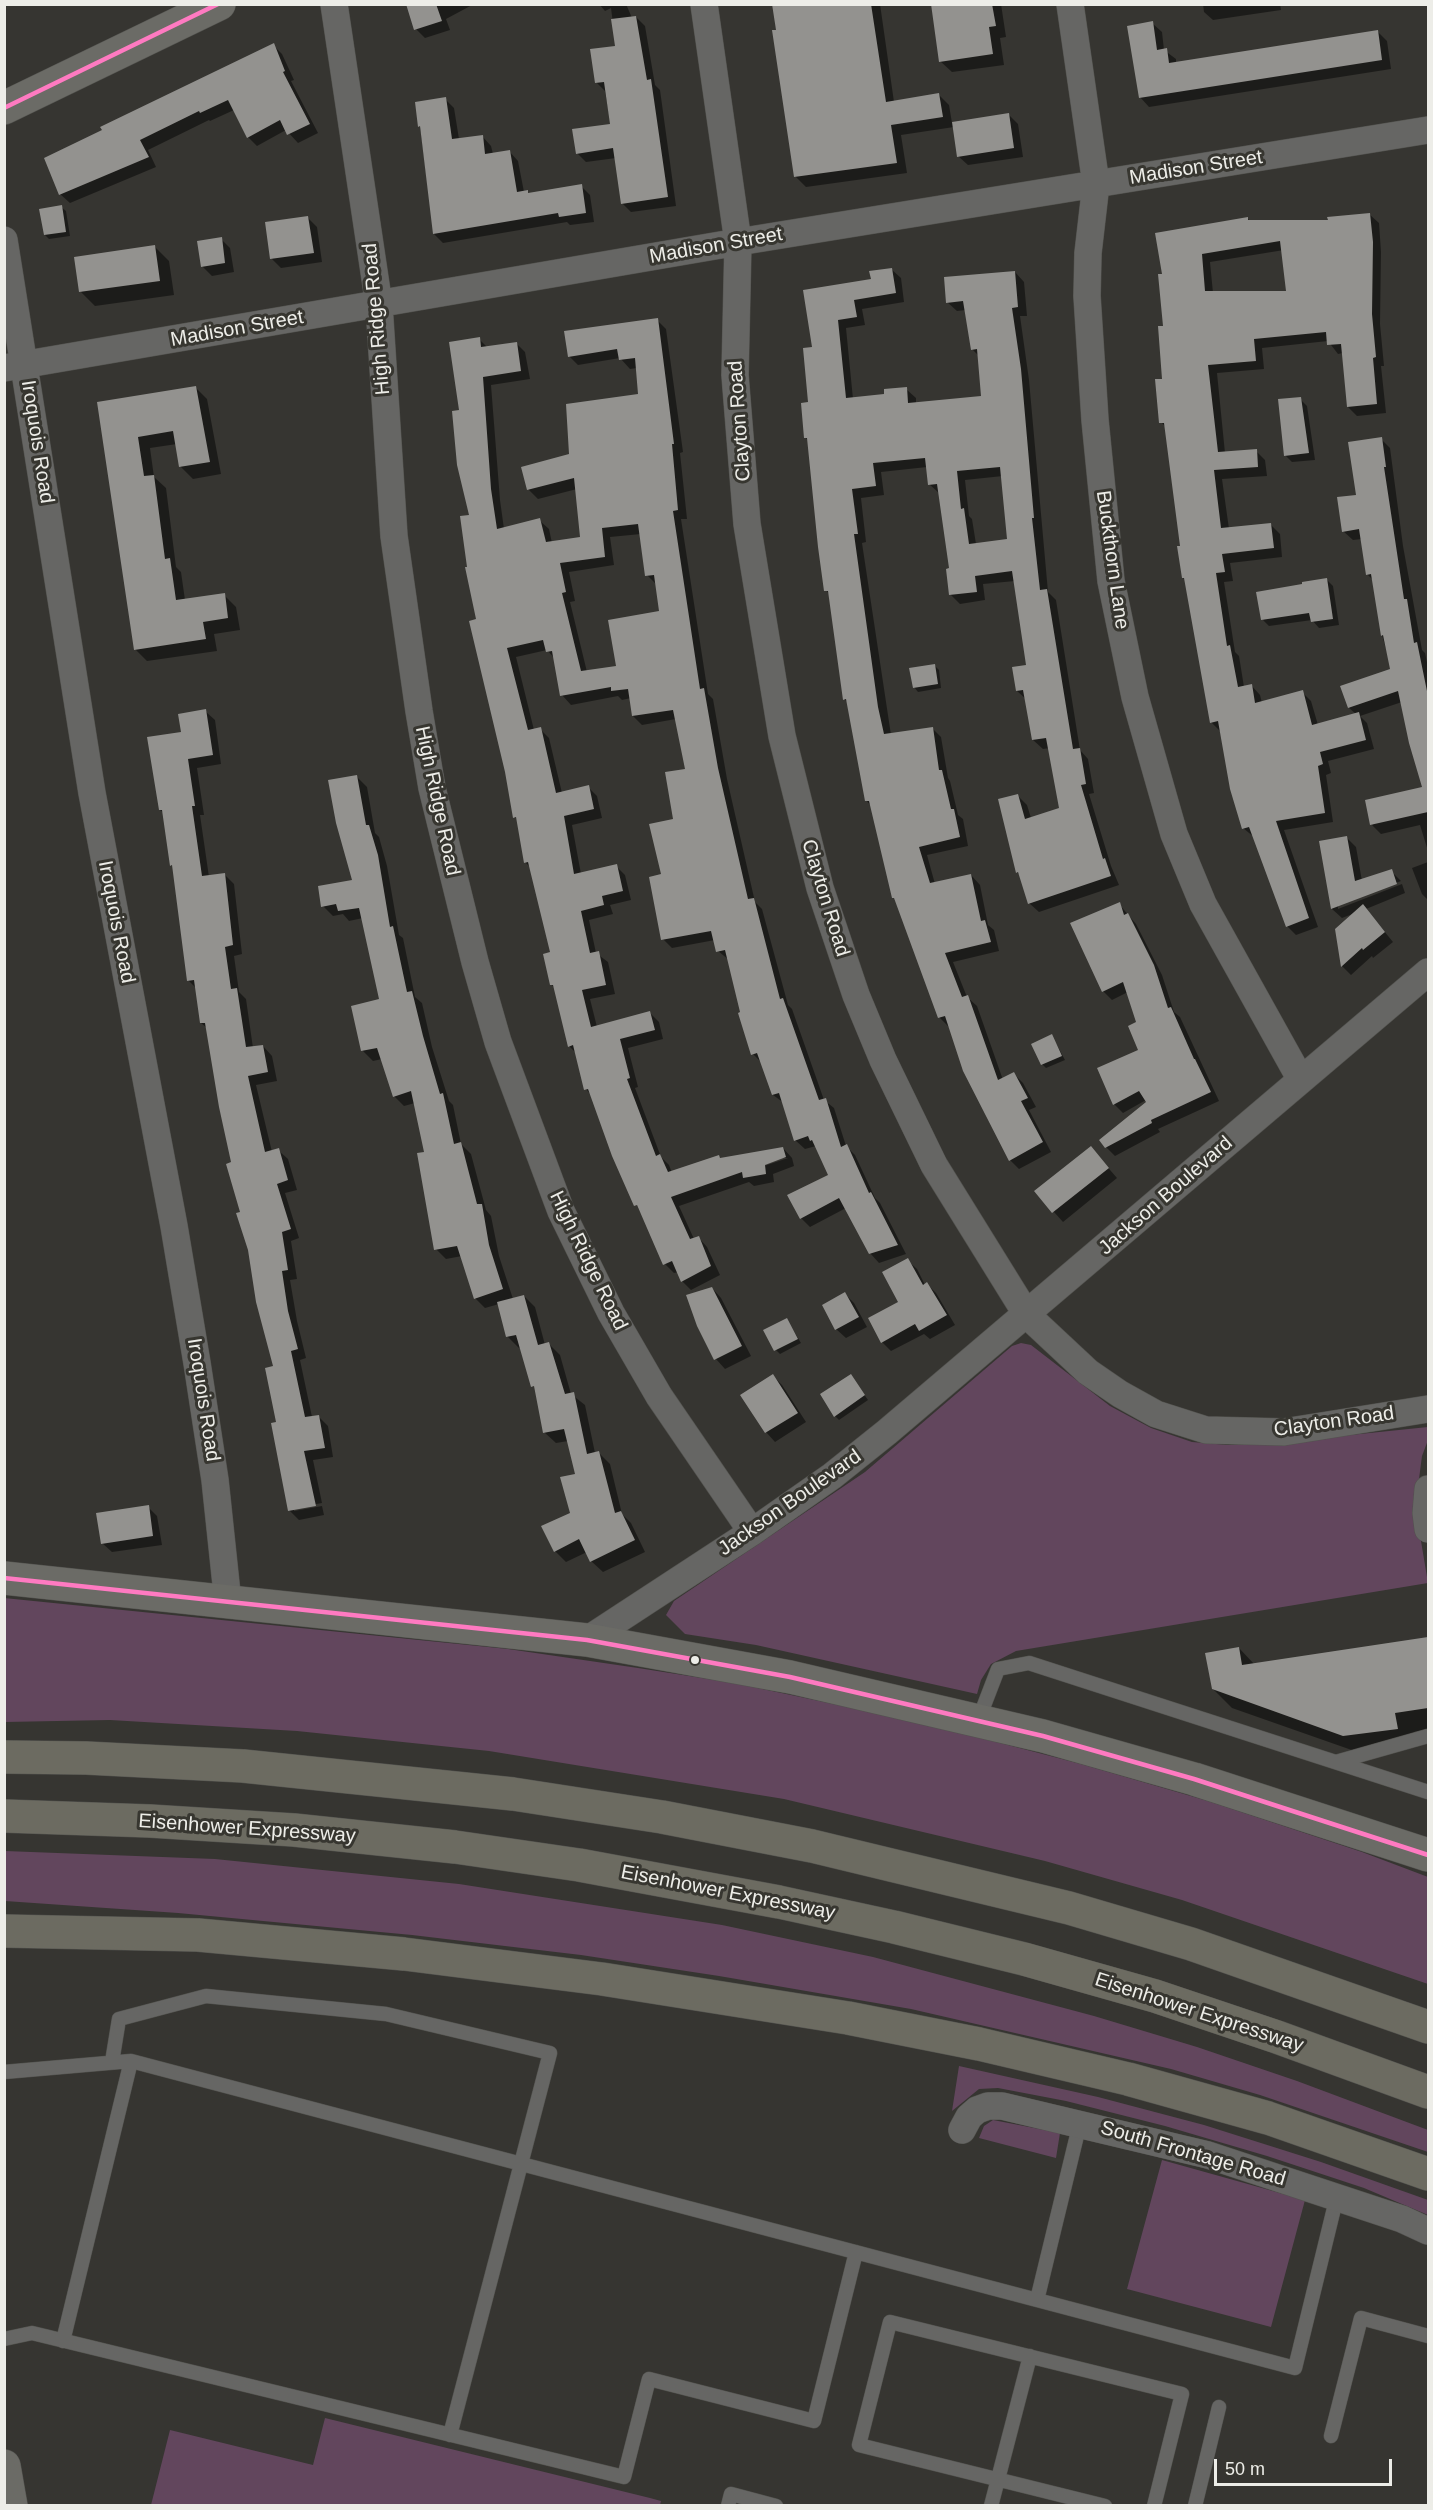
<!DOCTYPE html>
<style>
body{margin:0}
#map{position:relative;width:1433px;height:2510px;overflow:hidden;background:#363531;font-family:Arial,sans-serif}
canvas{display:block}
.frame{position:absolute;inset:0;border:6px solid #edede8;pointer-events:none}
.scale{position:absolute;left:1214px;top:2459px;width:178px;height:27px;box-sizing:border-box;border:3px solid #edede8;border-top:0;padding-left:8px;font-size:18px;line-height:21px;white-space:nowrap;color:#edede8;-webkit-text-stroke:4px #373630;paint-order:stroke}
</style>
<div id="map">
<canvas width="1433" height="2510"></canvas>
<div class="frame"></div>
<div class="scale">50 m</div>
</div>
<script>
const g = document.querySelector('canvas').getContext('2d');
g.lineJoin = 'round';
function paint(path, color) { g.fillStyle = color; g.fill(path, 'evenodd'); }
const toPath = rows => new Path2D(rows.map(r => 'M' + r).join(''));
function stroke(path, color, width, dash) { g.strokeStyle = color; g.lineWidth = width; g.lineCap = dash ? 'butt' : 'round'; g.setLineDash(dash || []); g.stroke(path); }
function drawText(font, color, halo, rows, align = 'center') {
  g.font = font + ' Arial,sans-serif'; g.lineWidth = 6; g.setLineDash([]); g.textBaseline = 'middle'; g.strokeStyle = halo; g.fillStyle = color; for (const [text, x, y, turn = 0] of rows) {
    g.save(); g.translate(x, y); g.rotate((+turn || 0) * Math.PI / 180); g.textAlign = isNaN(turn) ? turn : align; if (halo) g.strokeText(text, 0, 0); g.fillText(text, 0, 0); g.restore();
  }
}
paint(toPath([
 [1021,1343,1031,1345,1110,1406,1151,1428,1192,1442,1228,1445,1272,1443,1428,1427,1428,1440,1422,1456,1419,1479,1418,1523,1428,1583,1016,1651,991,1664,981,1680,977,1694,756,1645,685,1634,666,1615,674,1601,865,1472,1012,1346],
 [4,1598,508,1649,638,1668,734,1683,848,1707,966,1734,1081,1764,1208,1801,1362,1852,1428,1877,1428,1984,1182,1900,1045,1861,784,1799,489,1751,297,1731,110,1720,5,1722],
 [5,1851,215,1859,459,1884,722,1925,873,1957,1094,2016,1197,2047,1297,2081,1428,2130,1428,2152,1260,2095,1171,2069,911,2009,719,1976,581,1955,412,1935,178,1913,5,1901],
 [959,2066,1098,2097,1204,2125,1321,2162,1428,2200,1428,2215,1364,2188,1267,2156,1165,2126,1066,2101,998,2088,979,2089,952,2111],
 [993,2120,1060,2133,1056,2158,979,2138,984,2126],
 [1162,2160,1305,2200,1271,2327,1127,2289],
 [325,2418,650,2498,661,2501,660,2505,151,2505,170,2430,313,2465]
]), '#62465d');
paint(toPath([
 [407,4,474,4,446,19,450,30,425,38,416,29],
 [599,4,626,4,632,18,636,17,645,26,655,85,660,90,676,206,631,212,622,203,616,158,586,162,577,153,611,125,605,91,596,82,616,47,611,8,605,11],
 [773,4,880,4,894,102,939,95,949,105,952,123,1009,115,1018,124,1023,157,968,165,958,156,954,127,901,135,907,173,806,187,795,176],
 [932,4,1001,4,1006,37,1000,38,1004,65,952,72,940,61],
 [1203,4,1280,4,1281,10,1213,20,1204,12],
 [1152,23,1162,32,1164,50,1176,59,1176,64,1378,32,1387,41,1391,69,1149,107,1140,97],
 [273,45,282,54,294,80,291,81,318,133,298,143,286,130,257,146,248,137,234,110,210,121,209,120,148,150,156,167,70,203,60,194],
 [445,99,454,108,459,139,482,136,491,146,493,154,509,151,518,161,524,192,530,194,581,186,590,195,594,222,570,225,567,222,443,243,434,234,420,126],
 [61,207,66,211,70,236,49,239,45,235],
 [1369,214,1379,223,1381,252,1380,324,1384,366,1381,366,1386,413,1357,416,1348,407,1343,353,1338,354,1328,341,1262,348,1264,369,1217,373,1225,453,1256,451,1265,460,1267,476,1222,479,1229,529,1271,525,1280,534,1282,557,1230,563,1233,581,1224,582,1235,652,1239,656,1244,687,1251,685,1260,695,1262,703,1302,692,1311,701,1318,725,1356,714,1349,708,1392,670,1382,635,1373,580,1367,574,1362,539,1353,540,1343,531,1381,439,1390,448,1403,546,1422,650,1425,653,1428,667,1428,851,1420,825,1381,834,1372,825,1423,789,1402,702,1360,716,1367,723,1374,749,1328,761,1331,773,1326,775,1333,822,1284,830,1318,927,1296,935,1287,926,1254,837,1243,828,1220,731,1211,722,1186,580,1183,578,1182,547,1167,428,1161,422,1164,380,1164,275,1248,219,1250,221,1329,221],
 [1284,250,1287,293,1213,293,1210,262],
 [308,218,317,227,322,262,281,268,272,259],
 [221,239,230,248,234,272,212,276,202,266],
 [155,247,169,261,174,295,95,306,81,292],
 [891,269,901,278,904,302,862,309,865,325,846,328,853,399,886,396,906,389,916,398,916,404,983,398,979,356,972,349,966,310,957,311,947,302,1015,272,1024,282,1027,316,1020,316,1029,380,1048,592,1056,600,1080,750,1088,759,1094,793,1089,794,1111,866,1119,885,1039,912,1029,903,1020,875,1017,872,1018,796,1027,805,1031,818,1061,809,1050,748,1043,749,1033,740,1027,700,1017,691,1028,666,1015,581,983,584,985,600,960,604,951,595,951,569,939,493,929,484,927,467,881,472,884,495,861,498,866,542,862,543,891,735,932,728,941,737,948,778,950,781,958,815,963,819,968,846,927,855,935,884,971,875,980,885,988,925,994,930,999,951,953,962,967,997,977,1006,1003,1080,1014,1074,1023,1083,1036,1107,1029,1110,1051,1152,1019,1169,1010,1160,949,1027,940,1018,897,901,894,898,871,806,866,800,849,703,844,699,830,595,826,590,809,441,805,437,814,348,805,291,872,280],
 [1003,476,1009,541,976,544,972,519,969,516,965,480],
 [657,320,666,329,683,452,680,453,687,519,681,519,708,694,713,699,727,779,755,902,762,909,788,1005,792,1009,824,1100,834,1108,846,1146,855,1155,875,1198,880,1203,906,1254,879,1263,870,1253,846,1208,810,1227,801,1218,830,1175,816,1146,805,1149,795,1140,784,1103,773,1095,763,1064,753,1054,740,1014,742,1013,729,960,718,951,715,940,672,948,663,939,663,876,686,770,676,719,642,725,633,716,631,698,622,700,618,696,571,705,562,695,555,659,547,650,516,657,534,730,540,729,549,738,562,793,588,787,597,796,602,818,572,825,581,874,616,866,625,875,631,900,610,905,613,914,589,920,596,953,608,962,615,994,590,999,597,1027,650,1013,659,1022,663,1039,628,1048,638,1087,635,1088,661,1157,669,1165,672,1173,719,1157,721,1159,783,1148,792,1158,794,1166,773,1174,774,1182,754,1186,749,1182,679,1206,694,1239,698,1237,707,1247,720,1275,691,1290,682,1281,678,1272,674,1273,665,1264,613,1155,591,1095,586,1089,577,1054,569,1046,556,989,552,985,552,954,531,868,525,862,518,820,515,817,469,568,471,516,461,412,479,339,488,348,516,343,525,352,530,379,491,385,500,500,504,529,539,520,549,529,552,543,582,539,577,489,538,499,529,490,523,468,570,455,640,396,637,368,630,369,620,358,578,365,569,356],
 [641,534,647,575,656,584,661,612,618,668,587,672,570,602,575,601,569,572,614,565,610,537],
 [780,1158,788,1158,758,1168,757,1166],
 [195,387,207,399,221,474,193,479,181,467,177,444,150,448,154,477,166,488,176,567,181,572,185,600,224,595,236,607,240,630,214,634,217,651,147,661,135,649,98,403],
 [1300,399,1307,406,1315,460,1292,462,1285,455],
 [1326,579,1333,586,1339,625,1319,628,1312,620,1269,626,1263,620],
 [934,665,939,670,941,688,918,692,914,687],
 [205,711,215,720,221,764,197,768,204,815,200,815,209,877,225,875,234,884,242,954,234,956,239,992,246,999,253,1048,263,1046,272,1056,277,1081,256,1085,272,1152,278,1150,288,1159,297,1190,285,1193,299,1238,291,1241,297,1279,290,1280,297,1321,306,1358,300,1360,312,1417,318,1416,328,1426,333,1457,313,1460,322,1503,294,1508,294,1511,322,1506,324,1515,299,1520,289,1510,278,1423,275,1367,207,1028,201,1023,197,989,188,980,174,867,171,865,164,813,160,810,183,733],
 [357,777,367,787,375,833,379,837,387,866,399,935,403,938,415,997,422,1003,432,1047,449,1101,453,1105,461,1144,471,1154,486,1210,491,1216,499,1256,513,1299,524,1296,535,1307,545,1345,549,1344,560,1355,571,1394,585,1405,595,1453,599,1453,610,1464,622,1514,631,1523,645,1552,603,1572,591,1561,587,1552,566,1562,555,1551,571,1513,577,1475,568,1441,556,1443,544,1432,536,1389,521,1347,519,1348,508,1337,499,1304,485,1308,475,1298,462,1256,446,1259,436,1249,425,1153,415,1103,404,1106,394,1096,382,1059,373,1061,363,1051,381,1000,363,918,349,921,343,914,333,916,323,906,354,881],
 [1346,837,1356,847,1362,881,1391,871,1401,881,1338,905,1338,909,1402,884,1405,893,1366,909,1393,942,1373,958,1372,956,1351,975,1342,966,1336,930,1355,913,1342,918,1332,909,1321,842],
 [1428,862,1428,900,1422,894,1412,868],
 [1119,904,1136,924,1162,975,1174,1012,1180,1017,1219,1101,1158,1129,1160,1132,1115,1156,1106,1147,1148,1103,1146,1100,1123,1113,1114,1104,1140,1050,1138,1023,1128,992,1112,1000,1103,991],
 [1052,1036,1065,1060,1046,1068,1042,1064],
 [1091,1148,1117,1178,1063,1222,1036,1192],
 [907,1260,917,1269,925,1285,927,1284,936,1293,955,1325,930,1339,924,1334,891,1351,882,1342,900,1302],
 [712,1288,721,1298,751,1356,725,1369,716,1359,688,1296],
 [845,1294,854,1303,867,1327,846,1338,836,1329],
 [787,1320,801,1343,780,1354,776,1350],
 [773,1376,782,1385,806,1422,775,1442,766,1432],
 [851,1376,868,1400,839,1420,835,1416],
 [148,1507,157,1516,162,1545,112,1552,102,1543],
 [1428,1639,1428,1729,1414,1732,1416,1747,1363,1754,1232,1708,1213,1689,1239,1648,1255,1665]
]), '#0007');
paint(toPath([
 [406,4,436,4,442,21,414,30],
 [772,4,871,4,886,102,939,93,943,117,891,125,897,163,794,177,772,30,776,30],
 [931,4,992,4,996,26,989,27,993,54,939,62],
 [636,16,647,80,651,79,668,197,621,204,613,148,576,154,572,129,610,124,604,82,595,83,590,49,615,46,611,19],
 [1153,21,1157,50,1167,48,1169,63,1378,30,1382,60,1139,98,1127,26],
 [274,43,285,71,283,72,310,124,287,135,280,120,247,138,228,100,200,113,199,111,140,140,149,157,59,195,44,158,102,130,100,127],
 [446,97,452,139,483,135,485,154,510,150,517,192,528,190,528,193,582,184,586,213,559,217,558,213,433,234,420,126,418,127,415,102],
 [1009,113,1014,148,957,157,952,122],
 [62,205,66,232,44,235,39,209],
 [1370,213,1373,242,1372,314,1376,357,1373,358,1377,404,1347,407,1341,344,1327,345,1326,332,1254,339,1256,361,1208,365,1218,452,1257,449,1258,467,1214,470,1221,528,1271,523,1274,548,1222,554,1225,572,1216,573,1227,646,1230,645,1238,687,1252,684,1255,703,1303,690,1312,725,1359,712,1366,740,1320,752,1323,764,1318,766,1325,813,1276,821,1309,918,1286,927,1249,827,1242,829,1230,789,1218,721,1210,723,1184,578,1182,578,1177,546,1180,546,1164,423,1159,423,1155,379,1162,379,1158,326,1163,326,1158,274,1162,274,1155,233,1248,217,1248,220,1328,220,1327,217],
 [1280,241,1286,291,1205,291,1202,254],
 [308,216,314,253,270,259,265,222],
 [222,237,225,263,201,267,197,241],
 [155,245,160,281,79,292,74,257],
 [892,268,896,293,854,300,857,317,838,320,846,398,884,394,884,389,907,387,908,403,981,396,977,349,971,350,963,301,946,303,944,277,1015,271,1018,307,1012,308,1021,369,1034,518,1032,518,1040,590,1047,589,1073,749,1080,748,1086,784,1081,785,1103,859,1105,858,1111,876,1028,904,1018,872,1016,873,998,799,1018,794,1025,819,1059,808,1046,738,1032,740,1023,690,1016,691,1012,667,1026,665,1012,571,975,576,977,592,949,595,946,569,949,568,937,484,928,485,925,458,873,463,876,486,852,489,858,534,854,534,878,707,884,734,933,727,939,770,942,770,951,809,954,809,960,837,919,847,930,883,971,874,981,921,985,920,991,942,945,953,962,997,968,995,998,1080,1014,1072,1028,1098,1021,1101,1043,1142,1009,1161,963,1071,945,1016,938,1018,894,898,892,898,869,801,865,801,846,699,843,700,828,591,824,591,818,547,807,438,804,438,801,403,808,402,803,348,812,347,803,290,871,279,869,271],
 [1000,467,1007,539,969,544,964,508,961,509,957,471],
 [658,318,674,444,672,444,678,510,673,511,700,689,704,688,718,768,748,899,754,898,780,999,783,998,819,1100,826,1098,841,1147,847,1144,869,1193,871,1192,898,1245,869,1254,839,1198,800,1219,787,1195,828,1175,812,1140,810,1141,808,1136,794,1141,779,1093,772,1095,757,1053,751,1055,738,1013,740,1012,725,950,716,952,711,931,661,940,649,877,661,874,649,824,673,819,665,772,685,769,673,710,632,716,628,689,611,691,611,687,560,696,552,651,546,652,543,640,507,648,528,730,541,727,556,793,589,785,594,809,564,816,574,874,617,864,623,891,602,896,604,905,581,911,590,953,599,951,606,985,582,990,591,1027,650,1011,655,1030,620,1039,630,1078,627,1079,656,1156,660,1154,668,1172,719,1155,720,1158,783,1147,786,1157,765,1165,766,1174,743,1178,742,1172,671,1197,690,1239,699,1236,711,1266,681,1282,672,1261,663,1265,637,1205,634,1206,612,1156,588,1089,584,1090,573,1045,568,1047,553,985,550,985,543,954,550,952,528,862,524,863,516,817,513,818,505,772,469,621,476,619,465,567,467,567,460,516,469,515,457,465,452,411,459,410,449,342,480,337,481,347,517,342,521,371,483,377,491,489,497,529,540,518,546,542,580,537,574,478,527,490,521,467,569,454,566,404,638,394,635,358,619,360,617,349,568,357,564,331],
 [638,524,645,576,654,575,659,611,608,620,616,666,581,671,562,593,566,592,560,563,605,557,602,528],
 [196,386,210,462,179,467,173,431,138,437,144,476,154,475,165,559,170,558,176,600,225,593,228,618,203,622,206,639,134,650,97,402],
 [1301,397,1309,453,1284,456,1278,399],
 [1382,437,1386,467,1384,467,1404,599,1407,599,1414,643,1417,642,1428,696,1428,812,1370,825,1365,800,1422,787,1409,743,1398,691,1348,708,1340,686,1390,669,1383,635,1381,636,1371,574,1366,575,1359,529,1342,532,1337,497,1356,495,1348,442],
 [1327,578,1333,619,1311,622,1309,613,1261,620,1256,592,1302,584,1302,582],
 [935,664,938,684,913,688,909,668],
 [206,709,213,755,188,759,195,806,192,806,202,876,225,873,233,945,225,947,231,989,237,988,246,1047,263,1045,268,1072,248,1076,265,1152,279,1148,288,1180,277,1184,291,1229,282,1232,288,1270,282,1271,288,1311,298,1349,291,1351,305,1417,319,1415,325,1448,304,1451,316,1506,288,1511,271,1423,276,1422,265,1368,273,1366,256,1302,248,1250,236,1213,240,1212,226,1164,231,1162,219,1107,205,1023,200,1023,194,980,187,981,172,865,170,866,162,810,159,810,147,737,181,732,178,714],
 [357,775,366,825,369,825,378,855,390,927,393,926,407,992,412,991,423,1036,440,1094,443,1093,454,1144,461,1142,477,1204,482,1204,489,1245,503,1289,474,1299,457,1246,434,1250,417,1153,424,1152,411,1091,393,1097,377,1048,361,1051,351,1006,379,999,359,908,338,911,336,904,321,907,318,886,352,880,336,823,328,780],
 [1347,836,1355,881,1392,869,1397,884,1331,909,1319,841],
 [1120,902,1124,915,1128,913,1154,965,1168,1008,1171,1007,1194,1059,1195,1059,1211,1092,1151,1120,1152,1123,1105,1148,1099,1140,1146,1102,1139,1091,1113,1105,1097,1068,1138,1050,1128,1026,1136,1022,1123,982,1102,992,1070,923],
 [1363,904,1385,932,1363,950,1362,948,1341,967,1335,929],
 [1052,1034,1062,1056,1041,1065,1031,1044],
 [1091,1146,1109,1168,1052,1213,1034,1191],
 [908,1258,923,1285,927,1282,947,1315,919,1331,915,1324,881,1343,868,1318,898,1302,882,1272],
 [712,1287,742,1346,714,1360,697,1326,686,1295],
 [845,1292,859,1317,835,1330,822,1305],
 [524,1295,538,1345,549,1342,565,1394,574,1392,587,1454,599,1451,615,1513,621,1511,635,1540,590,1562,579,1539,554,1552,541,1526,570,1513,560,1477,575,1474,564,1429,543,1433,534,1386,531,1387,516,1335,506,1337,497,1302],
 [787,1318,798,1339,774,1351,763,1330],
 [773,1374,798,1413,765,1433,740,1395],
 [851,1374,865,1395,834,1417,820,1394],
 [149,1505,153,1536,101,1544,96,1513],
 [1428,1637,1428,1708,1395,1713,1398,1729,1343,1736,1212,1689,1205,1653,1239,1647,1242,1665]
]), '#93928f');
const lane = toPath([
 [978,1721,998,1669,1029,1663,1428,1792],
 [1336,1762,1428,1736],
 [112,2062,119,2019,206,1996,386,2014,550,2053,450,2435],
 [4,2072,131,2061,1295,2368,1337,2196],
 [1037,2300,1080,2123],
 [4,2339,32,2333,624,2477,649,2379,814,2421,856,2252],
 [63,2341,131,2061],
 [1331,2436,1361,2318,1428,2336],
 [728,2506,731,2494,776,2506],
 [991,2506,1030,2356],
 [1105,2506,859,2445,890,2322,1182,2394,1154,2506],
 [1195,2506,1219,2407]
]);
const street = toPath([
 [334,4,379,305,394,536,419,711,432,788,475,962,498,1042,561,1211,611,1313,659,1396,752,1532],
 [704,4,738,242,735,375,747,524,782,736,820,888,856,995,883,1060,934,1165,1027,1315,1088,1372,1120,1394,1156,1414,1206,1430,1284,1432,1428,1409],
 [1070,4,1096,184,1088,253,1087,296,1095,420,1111,581,1135,697,1174,834,1203,904,1301,1080],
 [4,240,92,793,174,1226,197,1363,215,1480,228,1603],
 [4,368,738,242,1428,130],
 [1428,1489,1426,1513,1428,1529],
 [587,1640,752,1532,832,1476,887,1432,1428,972],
 [962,2130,969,2117,977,2110,988,2106,1002,2106,1208,2155,1402,2219,1428,2231]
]);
const secondary = toPath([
 [4,108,219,4],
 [4,1578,587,1640,790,1677,1043,1736,1194,1779,1428,1855],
 [4,2466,11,2506]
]);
const highway = toPath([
 [4,1757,86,1758,243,1766,513,1794,662,1817,812,1846,1069,1908,1191,1944,1428,2027],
 [4,1816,150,1821,294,1830,455,1847,579,1865,779,1902,894,1927,1024,1959,1155,1996,1277,2037,1428,2092],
 [4,1931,198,1935,404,1954,602,1979,848,2018,979,2044,1128,2079,1268,2118,1428,2174]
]);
stroke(lane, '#53534f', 15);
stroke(street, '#53534f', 28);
stroke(secondary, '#53534f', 34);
stroke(highway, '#53534f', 34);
stroke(lane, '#666664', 14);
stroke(street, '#666664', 27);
stroke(secondary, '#6b6b66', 33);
stroke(highway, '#6c6b61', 33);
stroke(toPath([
 [4,108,218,4],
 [4,1578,587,1640,790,1677,1043,1736,1194,1779,1428,1855]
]), '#fe7ac1', 4.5);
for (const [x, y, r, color] of [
 [695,1660,5,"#edede8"]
]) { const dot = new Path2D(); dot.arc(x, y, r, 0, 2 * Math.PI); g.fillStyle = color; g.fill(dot); stroke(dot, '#373630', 2); }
drawText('20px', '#edede8', '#373630', [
 ["Madison Street",1196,168,-9],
 ["Madison Street",716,246,-10],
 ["High Ridge Road",377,319,-95],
 ["Madison Street",237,329,-10],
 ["Clayton Road",740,421,-94],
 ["Iroquois Road",37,442,81],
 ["Buckthorn Lane",1112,560,82],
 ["High Ridge Road",437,801,78],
 ["Clayton Road",825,898,73],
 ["Iroquois Road",116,922,79],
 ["Jackson Boulevard",1166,1196,-41],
 ["High Ridge Road",588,1261,64],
 ["Iroquois Road",203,1400,81],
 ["Clayton Road",1334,1422,-8],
 ["Jackson Boulevard",790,1503,-35],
 ["Eisenhower Expressway",247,1829,4],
 ["Eisenhower Expressway",728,1893,11],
 ["Eisenhower Expressway",1199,2013,18],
 ["South Frontage Road",1193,2154,16]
]);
</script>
